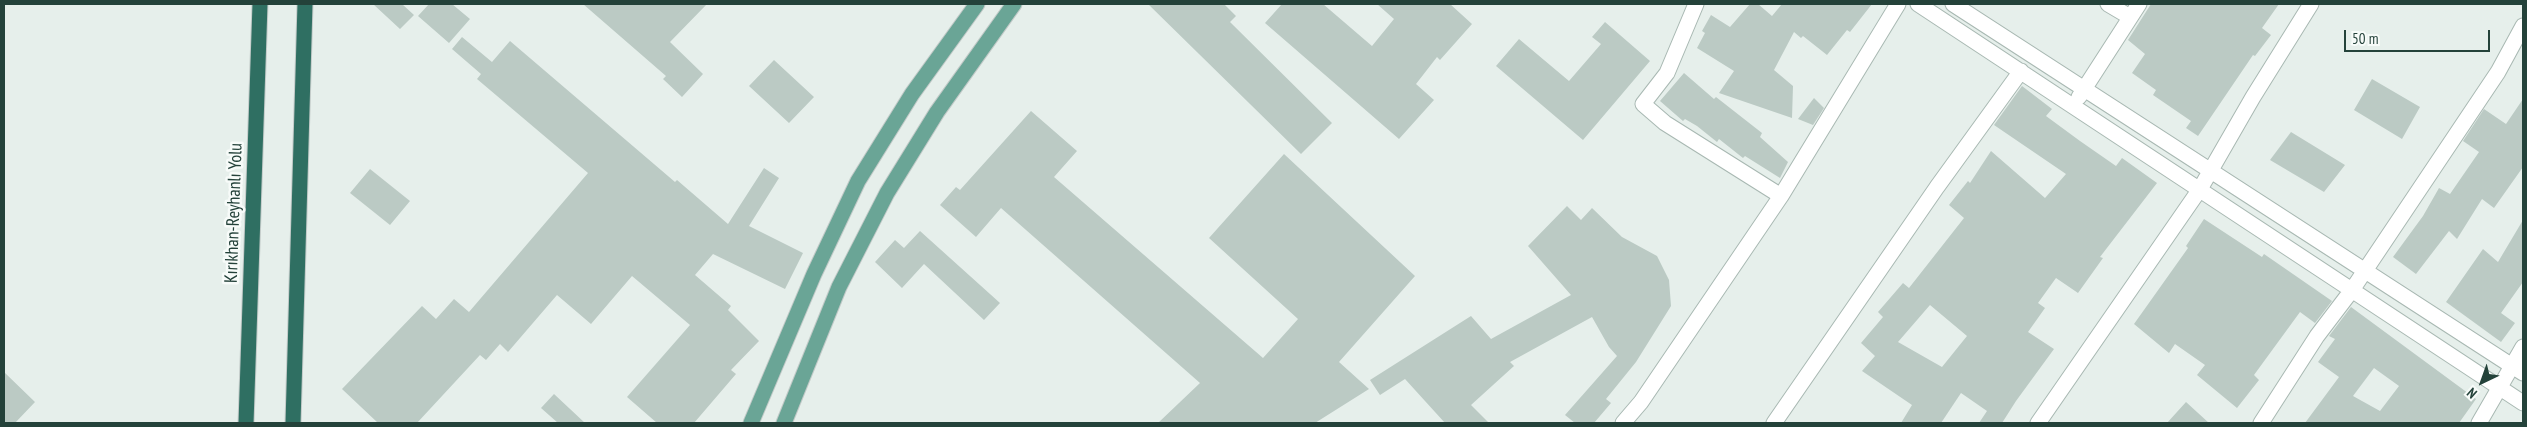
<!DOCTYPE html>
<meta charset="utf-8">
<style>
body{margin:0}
#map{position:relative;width:2527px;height:427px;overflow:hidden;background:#e6efeb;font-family:"PT Sans Narrow",sans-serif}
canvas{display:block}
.frame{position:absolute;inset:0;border:5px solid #24423a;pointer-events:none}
.north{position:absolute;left:2457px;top:357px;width:50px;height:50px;-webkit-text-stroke:4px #f7fbf9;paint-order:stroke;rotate:222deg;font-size:14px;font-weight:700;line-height:20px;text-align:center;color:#24423a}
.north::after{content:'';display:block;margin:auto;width:18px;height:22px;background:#24423a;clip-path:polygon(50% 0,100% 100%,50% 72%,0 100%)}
.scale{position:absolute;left:2344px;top:30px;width:146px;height:22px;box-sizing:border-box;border:2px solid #24423a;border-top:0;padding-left:6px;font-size:15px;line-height:18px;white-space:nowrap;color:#24423a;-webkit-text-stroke:4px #f7fbf9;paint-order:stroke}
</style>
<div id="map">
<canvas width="2527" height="427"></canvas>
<div class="frame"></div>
<div class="north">N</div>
<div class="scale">50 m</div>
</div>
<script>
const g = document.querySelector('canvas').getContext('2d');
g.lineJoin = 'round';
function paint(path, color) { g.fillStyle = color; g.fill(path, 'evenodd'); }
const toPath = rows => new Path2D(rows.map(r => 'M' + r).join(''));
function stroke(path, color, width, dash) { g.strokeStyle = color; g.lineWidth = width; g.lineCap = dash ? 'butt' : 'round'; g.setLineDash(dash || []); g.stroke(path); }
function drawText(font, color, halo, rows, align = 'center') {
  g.font = font + ' "PT Sans Narrow",sans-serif'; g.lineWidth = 5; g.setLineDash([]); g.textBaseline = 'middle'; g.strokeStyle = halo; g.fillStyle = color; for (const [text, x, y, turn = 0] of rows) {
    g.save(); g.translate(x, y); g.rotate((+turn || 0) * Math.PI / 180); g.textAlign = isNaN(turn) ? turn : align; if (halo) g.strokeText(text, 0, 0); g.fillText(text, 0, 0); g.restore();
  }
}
paint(toPath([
 [373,4,402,4,414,15,400,29],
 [429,4,452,4,470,19,449,43,418,16],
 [583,4,707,4,670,42,703,74,682,97,663,79,666,76],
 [1148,4,1224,4,1236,16,1230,22,1332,123,1301,154],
 [1282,4,1323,4,1372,46,1394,19,1377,4,1450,4,1472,24,1440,60,1437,57,1416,84,1434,100,1399,139,1265,23],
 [1750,4,1758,4,1772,16,1782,4,1872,4,1850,32,1847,30,1827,55,1803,36,1801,38,1794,32,1774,70,1793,86,1792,118,1719,93,1734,71,1697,48,1705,33,1702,31,1711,15,1730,27],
 [2151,4,2279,4,2262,28,2271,35,2255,56,2253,55,2198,136,2186,128,2191,121,2153,95,2156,90,2132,73,2145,54,2128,40],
 [1605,22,1650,61,1583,140,1496,66,1519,39,1569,81,1601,44,1592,37],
 [462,37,492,62,510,41,675,182,677,180,728,224,764,168,779,178,749,226,803,253,785,289,713,254,695,275,731,306,728,310,759,341,731,370,736,374,694,423,657,423,627,397,690,325,632,276,591,324,557,295,508,352,500,344,486,360,480,355,417,423,378,423,342,389,422,306,436,319,454,299,469,312,588,173,477,79,481,74,452,49],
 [774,60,814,97,789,123,749,86],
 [1684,73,1714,99,1716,97,1762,133,1760,137,1788,162,1780,178,1745,156,1743,158,1719,139,1717,142,1697,126,1685,119,1683,121,1660,101],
 [2372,79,2420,107,2402,139,2354,110],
 [2022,86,2052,109,2046,116,2080,141,2116,166,2122,158,2157,183,2100,257,2103,258,2078,293,2056,278,2038,303,2045,308,2028,332,2054,349,2016,401,2002,423,1979,423,1987,411,1961,393,1941,423,1901,423,1912,405,1862,371,1875,356,1861,343,1883,317,1878,312,1903,283,1909,288,1964,218,1949,205,1968,181,1970,183,1991,151,2045,198,2066,174,1994,125],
 [1930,305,1967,336,1942,367,1898,342],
 [1814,98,1824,108,1813,125,1798,119],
 [2523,99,2523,167,2494,208,2482,199,2457,239,2449,231,2416,274,2393,257,2423,216,2439,188,2450,194,2479,152,2463,141,2484,109,2506,124],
 [1031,111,1077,151,1054,177,1263,358,1298,319,1209,238,1284,154,1415,276,1339,362,1369,389,1315,423,1158,423,1200,383,1001,208,976,237,940,205,956,187,960,190],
 [2291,132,2345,165,2324,192,2270,160],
 [370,169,410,201,390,225,350,193],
 [1567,206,1581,220,1592,208,1622,237,1657,256,1669,280,1671,306,1636,362,1606,399,1611,403,1594,423,1575,423,1565,415,1617,356,1609,347,1592,317,1510,362,1514,366,1471,405,1489,423,1445,423,1405,379,1380,395,1370,380,1471,316,1491,339,1571,295,1528,246],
 [2204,219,2262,257,2264,254,2332,301,2315,323,2300,312,2254,375,2259,380,2237,408,2197,375,2205,365,2175,344,2169,353,2134,324,2188,248,2186,246],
 [2523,220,2523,282,2501,313,2515,323,2501,342,2446,302,2483,249,2498,262],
 [920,231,1000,303,984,320,924,264,902,288,875,262,895,240,904,248],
 [2351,307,2476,399,2459,423,2305,423,2339,377,2318,362,2335,339,2329,336],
 [2374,368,2399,386,2380,411,2353,396],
 [4,372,35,402,15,423,4,423],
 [554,394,585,423,558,423,541,408],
 [2186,402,2209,423,2167,423]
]), '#bbcac4');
const minor = toPath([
 [1696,4,1667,73,1643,104,1665,123,1781,196],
 [1918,4,2523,403],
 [1953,4,2523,373],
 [2108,4,2130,17],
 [2079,97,2139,4],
 [1623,423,1641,402,1781,196,1898,4],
 [1774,423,1937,187,2021,71],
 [2038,423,2200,189,2253,97,2311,4],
 [2261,423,2317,336,2352,290,2498,72,2523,26],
 [2479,423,2523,347]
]);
const major = toPath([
 [751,423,814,274,858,181,912,94,977,4],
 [784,423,839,287,887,193,937,112,1014,4]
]);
const highway = toPath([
 [246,423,260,4],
 [293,423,305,4]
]);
stroke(minor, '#a8b8b2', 17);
stroke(major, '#c2cac8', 17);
stroke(highway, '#c2cac8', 17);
stroke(minor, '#fff', 15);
stroke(major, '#6aa596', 15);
stroke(highway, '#2f6f62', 15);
drawText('18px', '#24423a', '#f7fbf9', [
 ["Kırıkhan-Reyhanlı Yolu",234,213,-88]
]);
</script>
